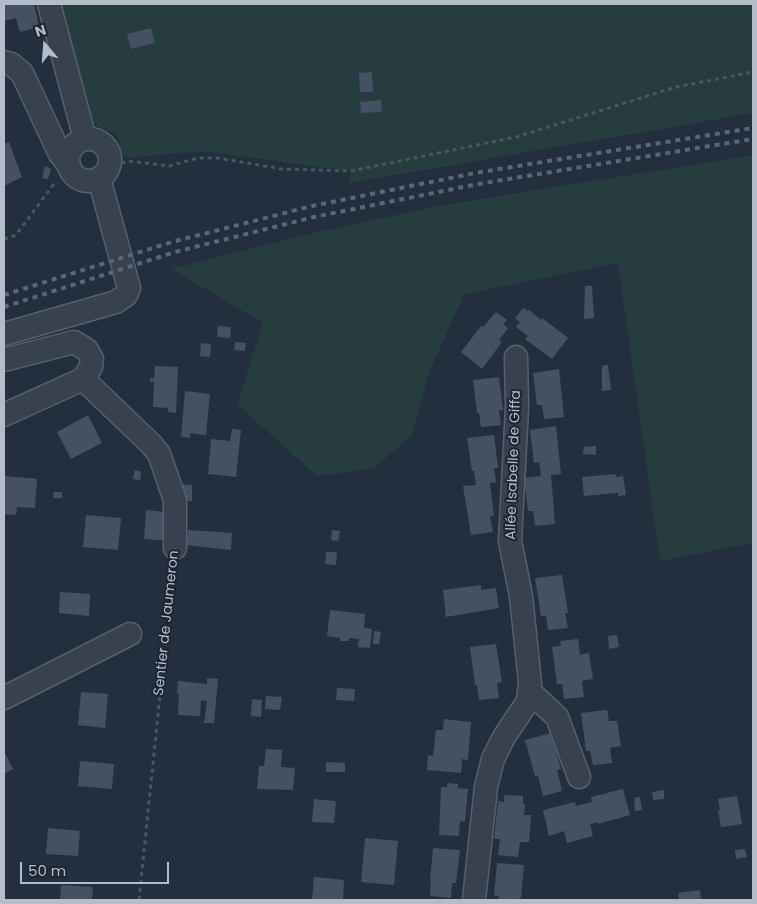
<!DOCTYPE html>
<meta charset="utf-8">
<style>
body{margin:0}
#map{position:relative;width:757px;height:904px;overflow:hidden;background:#242f3e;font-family:Poppins,sans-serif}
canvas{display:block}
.frame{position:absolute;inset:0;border:5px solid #b4bcc9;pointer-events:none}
.north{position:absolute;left:20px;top:20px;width:50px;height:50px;-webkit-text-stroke:4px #1d2633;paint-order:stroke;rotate:342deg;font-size:14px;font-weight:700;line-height:20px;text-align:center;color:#b4bcc9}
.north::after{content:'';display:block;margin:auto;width:18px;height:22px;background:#b4bcc9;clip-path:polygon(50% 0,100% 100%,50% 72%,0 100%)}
.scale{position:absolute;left:20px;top:862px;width:149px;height:22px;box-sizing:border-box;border:2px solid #b4bcc9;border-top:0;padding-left:6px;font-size:15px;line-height:18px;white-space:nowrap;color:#b4bcc9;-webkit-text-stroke:4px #1d2633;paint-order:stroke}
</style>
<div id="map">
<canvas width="757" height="904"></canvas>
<div class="frame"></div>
<div class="north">N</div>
<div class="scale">50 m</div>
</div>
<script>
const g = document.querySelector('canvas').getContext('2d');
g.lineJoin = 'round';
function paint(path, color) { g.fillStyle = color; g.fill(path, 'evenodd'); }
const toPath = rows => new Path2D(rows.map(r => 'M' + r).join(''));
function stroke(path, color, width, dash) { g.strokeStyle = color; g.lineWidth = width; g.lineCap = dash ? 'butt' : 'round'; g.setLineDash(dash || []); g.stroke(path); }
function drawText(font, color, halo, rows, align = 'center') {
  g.font = font + ' Poppins,sans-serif'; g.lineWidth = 4; g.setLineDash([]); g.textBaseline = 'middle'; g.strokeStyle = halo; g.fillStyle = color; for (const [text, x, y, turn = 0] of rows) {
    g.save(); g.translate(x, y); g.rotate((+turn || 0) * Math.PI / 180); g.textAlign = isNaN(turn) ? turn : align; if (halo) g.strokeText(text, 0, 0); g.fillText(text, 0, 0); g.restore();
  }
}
paint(toPath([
 [55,4,753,4,753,113,349,183,351,171,200,151,136,157,121,157,118,136,94,124],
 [753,155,753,543,660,561,618,263,464,294,429,373,412,435,373,469,317,476,237,404,263,323,171,269,309,234,438,206]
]), '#263c3f');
paint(toPath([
 [4,4,34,4,39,27,20,32,16,18,4,21],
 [151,28,155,43,131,49,127,34],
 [372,72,373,92,360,92,359,73],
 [381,100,382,112,361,113,360,102],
 [9,142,22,177,4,186,4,144],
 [45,166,51,169,48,179,42,178],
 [585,286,592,286,594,318,584,319],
 [523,308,528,311,529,310,541,320,542,318,568,338,552,359,525,339,528,336,516,327,520,322,515,318],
 [496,312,507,320,503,324,508,328,499,340,502,342,482,369,461,352,481,326,483,327],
 [218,326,231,327,230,338,217,337],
 [235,342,246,343,245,351,234,350],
 [201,343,211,344,210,357,200,356],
 [608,365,611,390,602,391,602,366],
 [155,366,178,367,176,413,168,412,168,408,153,407,154,382,150,382,150,378,154,379],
 [559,369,564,417,544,419,542,405,537,405,533,373],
 [499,377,503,410,499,410,501,425,481,427,479,413,477,413,473,380],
 [185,391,210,394,206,435,190,433,190,438,181,437],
 [88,415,102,443,71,459,57,432],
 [556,426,561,474,551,475,555,524,535,526,533,511,528,511,524,478,541,476,539,462,534,463,530,430],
 [232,429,241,430,236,477,208,474,211,439,230,441],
 [494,435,498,468,494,468,496,482,490,483,494,516,490,516,493,532,471,535,463,486,476,485,474,471,472,471,467,438],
 [596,446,596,455,583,454,584,447],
 [135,470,141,472,140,480,133,479],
 [616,474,616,477,623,476,626,495,618,496,618,493,584,496,582,477],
 [5,476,37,479,35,508,17,507,16,515,4,514],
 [180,484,192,485,192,501,181,501],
 [54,492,62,492,62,498,53,498],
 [146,510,165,512,171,541,144,539],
 [86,515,121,518,118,550,83,547],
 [188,530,232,533,231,550,187,545],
 [332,530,340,531,338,541,331,540],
 [326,552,337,552,336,565,325,564],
 [562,575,568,613,565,613,568,628,548,630,546,616,541,616,535,578],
 [481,585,481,590,496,588,499,608,446,617,443,590],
 [60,592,90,594,89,616,59,613],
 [330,610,365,614,364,628,372,629,370,648,358,647,359,639,349,638,349,641,340,641,340,638,327,636],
 [374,631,381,632,379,644,373,644],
 [617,635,619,647,609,649,608,636],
 [578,639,580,655,589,653,593,679,582,681,584,697,564,699,562,684,557,684,552,647,561,646,560,641],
 [496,644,502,682,497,683,499,698,479,700,477,685,475,685,470,647],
 [207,678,218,679,214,723,204,723,207,701,201,700,200,716,178,715,179,694,177,694,178,681,207,684],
 [337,688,355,689,354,701,336,700],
 [81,692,108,694,105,728,78,725],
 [266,696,282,697,280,710,265,709],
 [252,699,262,700,261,717,251,716],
 [607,710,609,721,617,721,621,746,610,748,612,763,593,765,590,751,586,751,581,713],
 [444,719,471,722,468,760,462,759,461,773,427,770,428,755,433,756,436,730,443,730],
 [551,733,561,769,557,770,562,791,543,796,538,776,535,776,525,740],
 [266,749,282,750,281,767,295,768,293,790,257,789,259,766,264,766],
 [4,751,13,769,4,774],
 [80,761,114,764,112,789,78,786],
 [326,762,345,763,345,772,326,772],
 [447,783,458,784,458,788,468,789,465,822,460,821,459,836,439,835,441,787,447,787],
 [623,789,630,815,598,824,598,822,590,824,593,836,567,843,564,831,549,836,543,810,575,802,576,806,592,802,591,797],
 [664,790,664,799,653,800,652,792],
 [504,795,523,796,523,804,525,804,524,815,531,815,529,842,520,842,518,857,498,855,500,839,494,839,498,801,504,802],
 [737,796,742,824,721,827,718,810,720,810,718,799],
 [640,797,642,810,635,811,634,798],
 [314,799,336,801,334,823,312,822],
 [48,828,80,831,78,856,46,854],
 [365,838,398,841,394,885,361,882],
 [433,848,460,850,456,883,452,883,451,898,430,896,431,881,430,881],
 [745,849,747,857,736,859,735,850],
 [497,863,524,865,521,898,519,898,519,900,498,900,499,896,494,896],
 [314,877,344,880,343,900,312,900],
 [61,885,93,887,92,900,60,900],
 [700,890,701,900,679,900,678,893]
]), '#455162');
const minor = toPath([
 [49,4,85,139],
 [4,62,11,64,22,73,60,154,69,165],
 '68 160a21 21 0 1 1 42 0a21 21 0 1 1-42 0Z',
 [4,334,116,302,126,295,129,288,99,178],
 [4,360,74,342,87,350,92,359,91,367,83,379,4,415],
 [83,379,152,445,159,454,175,500,175,548],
 [529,691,557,717,579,777],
 [4,698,130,634],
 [474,900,486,787,493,759,504,737,528,701,530,683,521,596,510,541,517,407,516,357]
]);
stroke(minor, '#565f6c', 25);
stroke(toPath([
 [114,166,128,161,169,166,198,158,218,158,282,169,351,171,516,137,676,87,753,72],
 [4,239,16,235,56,181],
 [139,900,173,568]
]), '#44595c', 3, [4, 4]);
stroke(minor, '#38414e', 22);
stroke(toPath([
 [4,295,172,242,312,206,475,173,753,128],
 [4,307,175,252,314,217,478,184,753,139]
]), '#5a6575', 4, [5, 5]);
drawText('14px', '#b4bcc9', '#1d2633', [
 ["Allée Isabelle de Giffa",514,465,-88],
 ["Sentier de Jaumeron",167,623,-84]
]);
</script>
